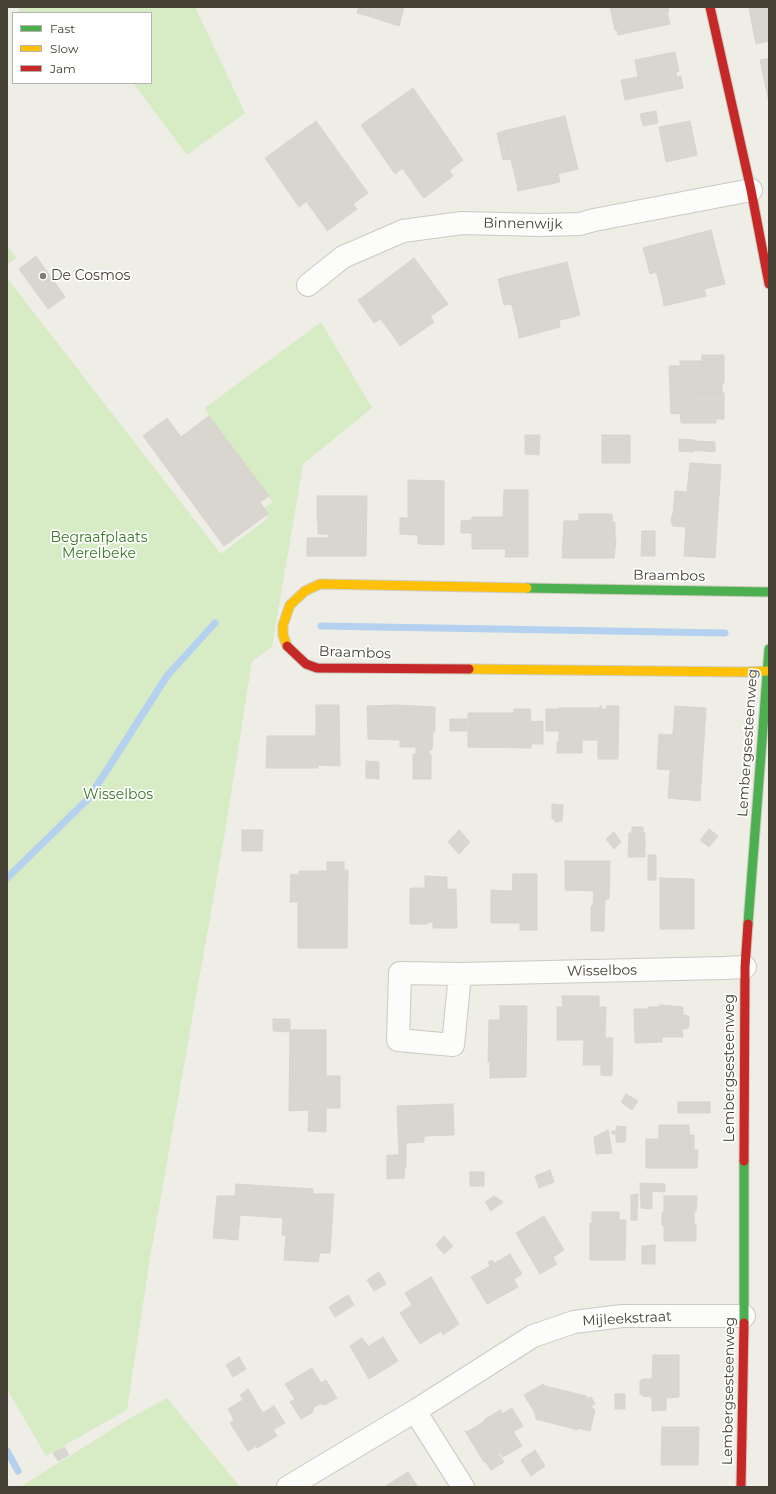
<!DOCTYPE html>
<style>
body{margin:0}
#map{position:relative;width:776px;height:1494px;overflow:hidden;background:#eeede6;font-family:Montserrat,sans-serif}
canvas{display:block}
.frame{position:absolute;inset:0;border:8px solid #444033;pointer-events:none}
.legend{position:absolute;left:12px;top:12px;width:140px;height:72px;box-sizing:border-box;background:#fff;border:1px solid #b4b3ad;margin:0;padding:5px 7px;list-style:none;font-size:12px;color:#444033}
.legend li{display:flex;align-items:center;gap:8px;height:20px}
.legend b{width:20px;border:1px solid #b4b3ad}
</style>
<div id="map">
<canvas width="776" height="1494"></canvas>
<div class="frame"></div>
<ul class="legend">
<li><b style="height:5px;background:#4caf50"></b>Fast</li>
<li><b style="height:5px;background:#ffc107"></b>Slow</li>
<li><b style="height:5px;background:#c62828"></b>Jam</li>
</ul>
</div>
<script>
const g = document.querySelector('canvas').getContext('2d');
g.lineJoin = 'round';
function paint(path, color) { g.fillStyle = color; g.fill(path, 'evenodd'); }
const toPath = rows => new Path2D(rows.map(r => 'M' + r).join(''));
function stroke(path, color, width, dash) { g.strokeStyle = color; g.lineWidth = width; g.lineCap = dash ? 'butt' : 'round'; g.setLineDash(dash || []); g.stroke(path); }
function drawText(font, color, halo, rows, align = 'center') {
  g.font = font + ' Montserrat,sans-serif'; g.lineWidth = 3.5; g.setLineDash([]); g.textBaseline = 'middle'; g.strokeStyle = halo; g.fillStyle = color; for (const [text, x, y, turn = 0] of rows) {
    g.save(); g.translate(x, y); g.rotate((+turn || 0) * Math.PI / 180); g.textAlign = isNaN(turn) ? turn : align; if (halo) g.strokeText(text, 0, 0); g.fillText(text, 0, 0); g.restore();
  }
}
paint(toPath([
 [17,7,195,7,245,113,187,155,133,83,151,83,151,13,21,13],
 [7,245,16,258,7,265],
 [7,278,221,554,268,518,262,510,273,502,212,421,205,408,321,322,372,408,303,464,272,647,252,661,225,832,149,1264,127,1410,46,1456,7,1389],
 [167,1398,240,1487,20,1487,132,1417]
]), '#d7ebc4');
stroke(toPath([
 [321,626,725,633],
 [7,878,89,798,167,676,215,623],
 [7,1451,18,1471]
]), '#b4d1ef', 7);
const building = toPath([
 [359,7,370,7,368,16,357,13,359,7],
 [370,7,404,7,399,26,368,16,370,7],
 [610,7,668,7,669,12,667,12,670,24,618,35,617,30,615,30,610,7],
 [749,7,769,7,769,10,750,14,749,7],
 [769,10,769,41,756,44,750,14,769,10],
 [675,52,679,71,676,72,677,77,681,76,683,88,625,100,621,80,638,77,635,60,675,52],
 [769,58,769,83,765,84,760,60,769,58],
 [769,83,769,102,765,84,769,83],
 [413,88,463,160,420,193,368,120,413,88],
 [656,111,658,123,643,126,640,114,656,111],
 [565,116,578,169,517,184,504,131,565,116],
 [368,120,403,168,395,174,361,125,368,120],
 [316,121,368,193,324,226,272,153,316,121],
 [690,121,697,155,666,162,659,127,690,121],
 [504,131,511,159,503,160,497,133,504,131],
 [272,153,307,201,299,207,265,158,272,153],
 [449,170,453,176,424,198,420,193,449,170],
 [558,174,560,182,518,191,517,184,558,174],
 [353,204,357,209,327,231,324,226,353,204],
 [711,230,725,284,663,299,650,246,711,230],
 [650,246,657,272,650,274,643,248,650,246],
 [36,256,65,297,48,309,19,269,36,256],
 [414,258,448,304,396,340,364,296,414,258],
 [567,262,580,315,518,331,505,277,567,262],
 [505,277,512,304,504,305,498,279,505,277],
 [704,289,706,296,664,306,663,299,704,289],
 [364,296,381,319,374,323,358,300,364,296],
 [430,316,434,322,400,346,396,340,430,316],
 [559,321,560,327,519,338,518,331,559,321],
 [702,355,724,355,724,366,702,366,702,355],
 [680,361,702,361,702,366,724,366,724,383,722,383,722,393,670,394,669,366,680,366,680,361],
 [722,393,724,393,724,419,716,419,716,423,681,423,680,413,671,414,670,394,722,393],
 [209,416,269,496,260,502,268,514,224,546,143,436,167,418,181,437,209,416],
 [525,435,540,435,539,455,525,454,525,435],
 [602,435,630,435,630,463,602,463,602,435],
 [679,439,695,440,694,452,679,451,679,439],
 [695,441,715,442,715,452,694,450,695,441],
 [690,463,721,465,715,558,684,556,686,527,673,526,671,521,672,515,673,514,675,491,687,492,690,463],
 [408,480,444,481,444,545,418,544,418,535,400,534,400,518,408,518,408,480],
 [504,490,528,490,528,557,505,557,506,549,472,549,472,517,503,517,504,490],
 [317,496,367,496,366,556,307,556,307,538,329,538,329,522,317,521,317,496],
 [579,514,612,514,612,522,615,522,615,539,616,539,614,558,562,558,564,521,579,521,579,514],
 [471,520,472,533,461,533,461,521,471,520],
 [318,521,329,522,329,534,318,534,318,521],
 [642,531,655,531,655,556,641,556,642,531],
 [316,705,339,705,340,766,318,765,318,768,266,768,267,736,316,736,316,705],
 [397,705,435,707,435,731,433,731,432,750,429,750,429,755,431,754,431,779,413,779,413,754,416,754,416,747,400,747,400,740,368,739,367,706,397,705],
 [600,706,602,706,601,709,607,709,606,706,619,706,618,759,598,759,598,740,582,740,582,753,557,753,557,742,559,742,559,708,600,708,600,706],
 [675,706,706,708,700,801,668,798,675,706],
 [514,709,530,709,531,722,543,721,543,744,531,744,531,748,468,747,468,713,514,713,514,709],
 [546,709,559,709,559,731,546,731,546,709],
 [450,719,467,719,467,731,450,731,450,719],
 [659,734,672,735,670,770,657,769,659,734],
 [366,761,379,762,379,779,366,778,366,761],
 [552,804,563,805,562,821,555,822,555,819,552,819,552,804],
 [632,827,643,827,643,833,645,833,645,857,628,857,629,833,632,833,632,827],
 [709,829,718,836,709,847,700,840,709,829],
 [242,830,263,830,262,851,242,851,242,830],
 [459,830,470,842,459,854,448,842,459,830],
 [614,832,621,842,614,849,606,839,614,832],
 [648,855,656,855,656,880,648,880,648,855],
 [565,861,610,861,609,899,605,899,604,931,591,931,591,906,593,906,594,891,565,890,565,861],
 [327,862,344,862,344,870,348,870,347,948,298,948,298,902,290,902,291,874,299,875,299,871,327,871,327,862],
 [513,874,537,874,537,930,520,930,520,923,491,923,491,890,512,891,513,874],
 [425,876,447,877,447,889,425,890,425,876],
 [660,878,694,879,694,916,660,916,660,878],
 [414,888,423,888,425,890,456,889,457,928,433,928,433,922,428,922,428,924,410,924,410,889,414,888],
 [660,916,694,916,694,929,660,929,660,916],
 [562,996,599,996,599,1007,606,1007,605,1038,613,1038,612,1076,601,1075,601,1065,583,1065,584,1040,557,1040,557,1007,563,1007,562,996],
 [660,1005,683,1007,683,1015,686,1015,689,1017,689,1027,686,1029,682,1029,683,1037,662,1037,662,1042,635,1043,634,1009,648,1009,648,1007,660,1007,660,1005],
 [500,1006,527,1006,526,1077,490,1078,490,1062,488,1062,489,1020,500,1020,500,1006],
 [273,1019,290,1019,290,1032,273,1031,273,1019],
 [290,1030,326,1030,326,1076,340,1076,340,1108,326,1108,326,1132,308,1131,309,1110,289,1111,290,1030],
 [626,1094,638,1101,632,1110,621,1102,626,1094],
 [678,1102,710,1102,710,1113,678,1113,678,1102],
 [453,1104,454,1135,424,1136,424,1142,406,1143,406,1167,405,1167,404,1178,387,1179,387,1155,399,1155,397,1106,453,1104],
 [659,1125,689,1125,689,1150,698,1150,697,1168,659,1168,659,1125],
 [617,1126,626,1127,625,1142,616,1142,616,1134,612,1134,612,1131,616,1131,617,1126],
 [608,1130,612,1153,596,1154,594,1137,608,1130],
 [689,1135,694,1135,694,1150,689,1150,689,1135],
 [646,1139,659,1139,659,1168,646,1168,646,1139],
 [550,1170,554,1182,539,1188,535,1176,550,1170],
 [470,1172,484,1172,484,1186,470,1186,470,1172],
 [640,1183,665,1184,665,1192,652,1191,652,1209,641,1208,640,1183],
 [236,1184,313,1189,313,1194,334,1194,330,1253,320,1253,318,1262,284,1260,286,1235,282,1235,283,1218,240,1215,238,1240,213,1238,217,1196,235,1196,236,1184],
 [638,1194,637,1220,631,1220,631,1195,638,1194],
 [494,1196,503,1202,491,1211,485,1202,494,1196],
 [664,1196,697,1196,696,1211,694,1211,694,1224,696,1224,696,1241,664,1241,664,1226,662,1225,662,1212,664,1212,664,1196],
 [592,1212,619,1212,619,1220,606,1220,607,1222,592,1222,592,1212],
 [544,1216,564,1250,553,1257,557,1264,540,1274,516,1233,544,1216],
 [606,1220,626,1220,625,1260,590,1260,590,1223,607,1222,606,1220],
 [444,1236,453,1246,444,1254,436,1245,444,1236],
 [655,1245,655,1264,642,1264,642,1246,655,1245],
 [510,1254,522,1274,514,1279,502,1259,510,1254],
 [502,1259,518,1287,487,1304,471,1277,490,1266,488,1262,492,1260,494,1263,502,1259],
 [379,1272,386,1284,374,1291,367,1280,379,1272],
 [431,1277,459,1324,443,1335,441,1331,420,1344,400,1313,412,1305,405,1293,431,1277],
 [348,1295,354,1305,335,1317,329,1307,348,1295],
 [383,1337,398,1361,369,1379,355,1355,383,1337],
 [362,1338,368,1346,355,1355,350,1346,362,1338],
 [653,1355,679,1355,679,1397,666,1398,666,1410,652,1411,652,1397,643,1396,640,1394,640,1381,643,1379,652,1379,653,1355],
 [239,1357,246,1369,233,1377,226,1365,239,1357],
 [312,1368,321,1383,326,1380,337,1398,325,1405,320,1404,313,1408,313,1412,301,1419,290,1402,295,1399,285,1384,312,1368],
 [543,1384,545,1386,586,1396,587,1399,591,1397,595,1404,591,1406,595,1411,590,1431,578,1428,578,1430,536,1419,535,1413,524,1395,543,1384],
 [248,1389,277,1436,257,1448,256,1446,248,1451,230,1423,234,1420,228,1409,243,1400,240,1395,248,1389],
 [615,1394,625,1394,625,1409,615,1409,615,1394],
 [274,1406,285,1423,273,1430,263,1413,274,1406],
 [512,1408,523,1426,513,1432,502,1414,512,1408],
 [500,1410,522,1446,503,1457,500,1452,484,1462,465,1431,467,1432,485,1421,484,1420,500,1410],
 [662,1427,699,1427,698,1465,661,1465,662,1427],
 [64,1447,69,1455,58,1461,53,1453,64,1447],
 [535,1450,545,1466,531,1476,521,1460,535,1450],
 [498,1453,504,1462,491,1470,485,1461,498,1453],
 [408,1472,418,1487,384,1487,408,1472]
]);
paint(building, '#d8d6cf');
stroke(building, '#d7d4cc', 1);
const street = toPath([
 [308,285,343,257,403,231,462,223,542,225,580,224,594,220,751,190],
 [460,974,453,1045,398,1040,400,973,460,974,723,968,745,967],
 [415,1411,463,1487],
 [288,1487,415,1411,533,1336,574,1322,622,1316,744,1316]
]);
const fast = toPath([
 [527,588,769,592],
 [748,924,769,649],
 [744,1323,744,1161]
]);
const slow = toPath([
 [287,646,283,635,283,625,290,605,305,591,320,584,527,588],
 [469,669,745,672,767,671]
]);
const jam = toPath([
 [710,7,751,190,769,284],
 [287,646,306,664,317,668,469,669],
 [744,1161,745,967,748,924],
 [741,1487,744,1323]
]);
stroke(street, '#cbc9c2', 24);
stroke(fast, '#ceccbd', 11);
stroke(slow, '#ceccbd', 11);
stroke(jam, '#ceccbd', 11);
stroke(street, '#fcfcfb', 22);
stroke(fast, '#4caf50', 9);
stroke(slow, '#ffc107', 9);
stroke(jam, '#c62828', 9);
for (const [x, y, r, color] of [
 [43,276,4,"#807d72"]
]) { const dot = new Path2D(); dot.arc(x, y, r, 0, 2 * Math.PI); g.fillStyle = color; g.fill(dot); stroke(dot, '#fff', 1.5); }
drawText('14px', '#444033', '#fff', [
 ["Binnenwijk",523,224,1],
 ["Braambos",669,576,1],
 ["Braambos",355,653,2],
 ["Lembergsesteenweg",748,743,-86],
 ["Wisselbos",602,971,-1],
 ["Lembergsesteenweg",730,1068,-90],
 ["Mijleekstraat",627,1319,-3],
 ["Lembergsesteenweg",729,1391,-89]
]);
drawText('14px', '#444033', '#fff', [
 ["De Cosmos",51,276]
], 'left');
drawText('14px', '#3a7824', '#fff', [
 ["Begraafplaats",99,538],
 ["Merelbeke",99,554],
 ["Wisselbos",118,795]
]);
</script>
